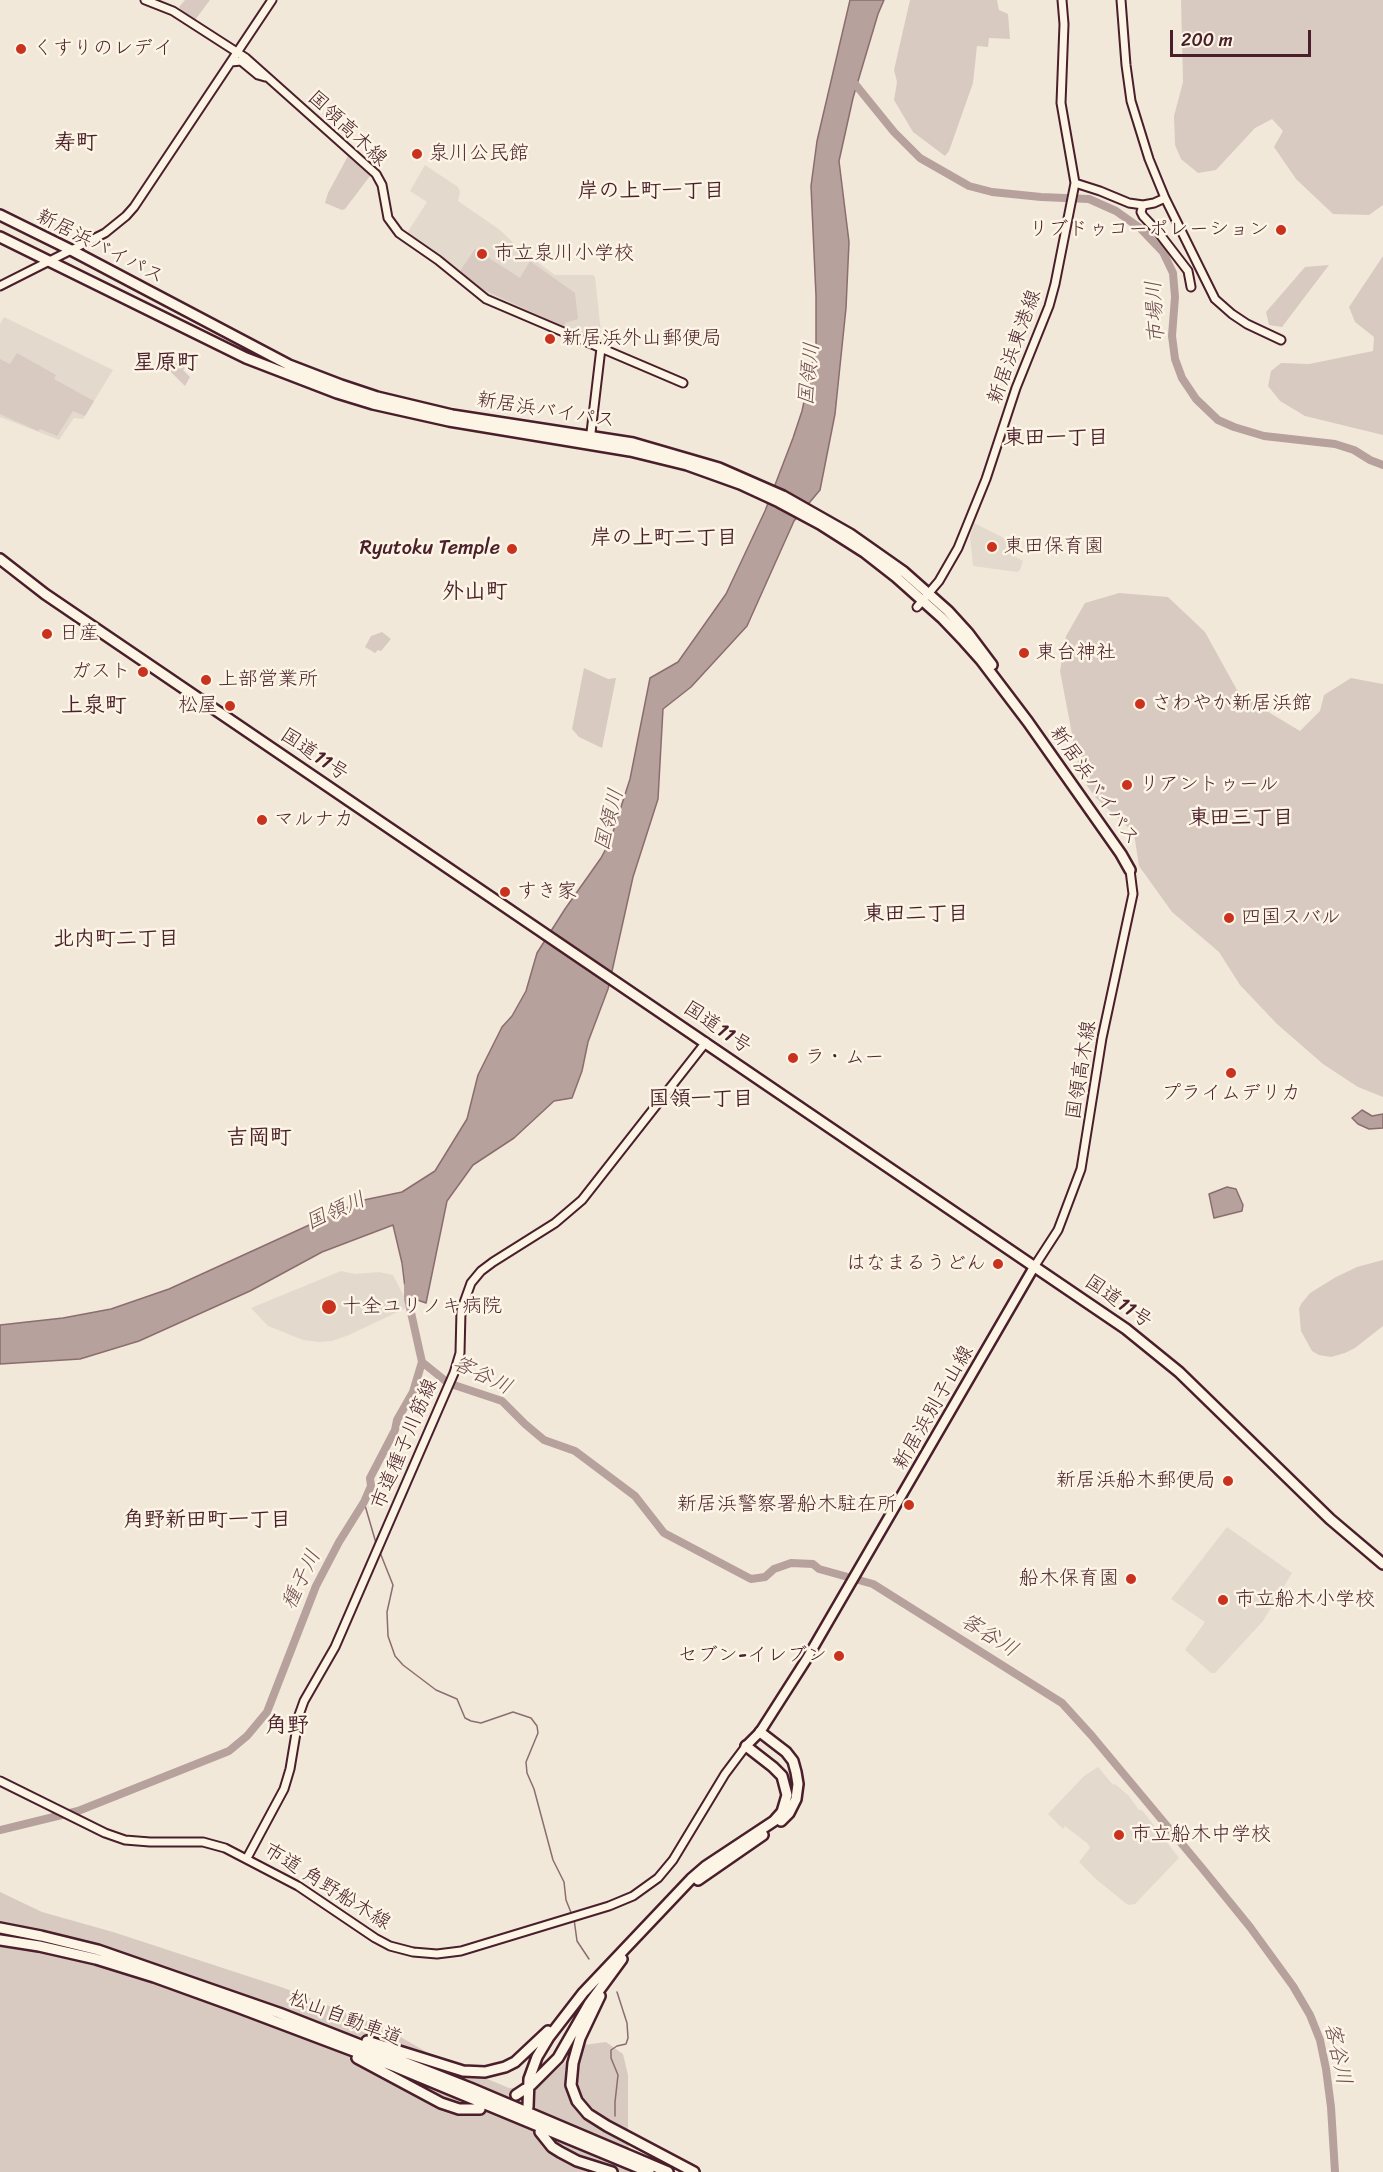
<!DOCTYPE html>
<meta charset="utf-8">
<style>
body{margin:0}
#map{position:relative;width:1383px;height:2172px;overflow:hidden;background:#f1e8da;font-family:Sriracha,sans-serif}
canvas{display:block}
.scale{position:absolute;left:1170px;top:30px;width:141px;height:27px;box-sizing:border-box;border:3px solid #4a1f2b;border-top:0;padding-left:8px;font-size:18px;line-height:21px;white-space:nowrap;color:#4a1f2b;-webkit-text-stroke:4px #fcf5e5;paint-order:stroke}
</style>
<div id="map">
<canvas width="1383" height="2172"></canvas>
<div class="scale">200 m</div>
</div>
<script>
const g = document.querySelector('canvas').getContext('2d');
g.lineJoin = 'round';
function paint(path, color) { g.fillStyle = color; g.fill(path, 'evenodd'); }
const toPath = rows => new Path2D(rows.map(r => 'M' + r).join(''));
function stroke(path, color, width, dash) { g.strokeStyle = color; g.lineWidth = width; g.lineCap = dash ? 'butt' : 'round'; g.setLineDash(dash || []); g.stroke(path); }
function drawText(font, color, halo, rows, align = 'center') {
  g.font = font + ' Sriracha,"Klee One",sans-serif'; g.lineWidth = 5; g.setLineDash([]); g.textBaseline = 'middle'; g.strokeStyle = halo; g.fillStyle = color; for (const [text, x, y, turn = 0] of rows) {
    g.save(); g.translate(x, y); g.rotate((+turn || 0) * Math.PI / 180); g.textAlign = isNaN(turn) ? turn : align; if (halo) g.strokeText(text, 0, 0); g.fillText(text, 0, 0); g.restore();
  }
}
paint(toPath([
 [425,165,458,187,460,192,458,201,500,230,521,250,555,275,593,275,595,277,601,332,597,342,522,311,479,290,434,252,407,233,427,202,410,191],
 [4,317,113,370,83,419,74,418,59,440,0,417,0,324],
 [974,523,1016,544,1011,554,1023,561,1020,570,1017,572,973,566,970,537],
 [341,1271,355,1274,379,1272,393,1275,406,1300,406,1308,349,1335,332,1341,319,1342,303,1340,268,1326,251,1308],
 [1227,1527,1292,1573,1263,1621,1215,1673,1211,1673,1185,1650,1205,1622,1171,1599],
 [1098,1767,1113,1785,1115,1784,1129,1796,1139,1810,1142,1810,1179,1858,1135,1904,1128,1905,1097,1880,1079,1862,1090,1848,1088,1844,1065,1826,1063,1829,1048,1814,1084,1776]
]), '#e4d9cd');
paint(toPath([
 [185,0,210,0,195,20,181,10,179,7],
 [910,0,997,0,999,10,1008,14,1010,39,989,38,988,47,977,46,973,83,949,151,945,156,913,132,894,100,897,82,894,70],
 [1181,0,1383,0,1383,205,1369,215,1333,214,1296,179,1274,147,1283,131,1272,119,1255,128,1216,170,1198,173,1181,159,1175,145,1174,116,1183,82],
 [348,156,370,176,345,209,342,210,325,203,328,193],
 [475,249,520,278,530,261,575,293,578,319,565,323,564,327,480,288,460,271],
 [1383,256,1383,435,1305,416,1280,401,1268,386,1271,371,1281,363,1309,364,1373,351,1374,337,1355,322,1349,307],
 [1329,265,1282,327,1269,325,1266,312,1305,267],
 [17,353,56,375,54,379,94,401,85,416,73,411,57,436,40,429,38,431,0,414,0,359,10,364],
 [171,360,185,368,183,370,190,377,185,386,170,371,162,366,166,361],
 [1119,593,1168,597,1205,632,1237,690,1270,713,1300,731,1320,711,1324,695,1351,678,1383,684,1383,1097,1358,1087,1323,1064,1277,1024,1240,985,1219,952,1172,912,1139,866,1134,833,1096,798,1080,776,1060,671,1066,636,1085,603],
 [382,632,391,639,381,651,378,650,375,653,365,647,371,636],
 [584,668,608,679,616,678,602,748,579,737,572,729],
 [1383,1260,1383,1326,1355,1348,1345,1353,1331,1357,1319,1355,1312,1351,1301,1331,1299,1309,1301,1304,1310,1293,1336,1277,1357,1267],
 [0,1892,42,1912,113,1932,284,1988,385,2028,437,2058,509,2088,538,2087,584,2045,606,2042,623,2054,628,2075,628,2144,634,2172,0,2172]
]), '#d8cac0');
const water = toPath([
 [850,0,884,0,878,14,853,98,839,161,849,242,846,308,835,414,820,490,794,521,747,626,691,687,663,709,658,799,633,877,608,989,588,1042,582,1071,572,1098,554,1101,514,1138,473,1165,447,1201,426,1303,406,1296,402,1263,393,1225,322,1252,250,1291,139,1341,80,1359,0,1364,0,1325,63,1318,111,1309,169,1289,364,1200,402,1192,435,1171,467,1119,478,1075,502,1027,512,1016,526,991,537,953,565,909,601,858,610,841,630,779,650,678,678,662,726,594,765,511,793,438,802,411,816,346,816,296,811,186,817,141,850,0],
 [1362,1110,1372,1116,1383,1114,1383,1128,1369,1129,1358,1124,1352,1118,1362,1110],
 [1227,1187,1236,1189,1243,1205,1242,1211,1214,1218,1209,1194,1227,1187]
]);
paint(water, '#b6a19c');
stroke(water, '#8b6d6f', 1.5);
stroke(toPath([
 [364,1502,376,1543],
 [379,1550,393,1585,387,1612,388,1636,395,1656,403,1665,436,1690,457,1699,465,1718,471,1721,481,1723,513,1712,531,1718,537,1726,538,1733,526,1762,527,1773,534,1789,553,1860,564,1882,566,1900,572,1915],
 [574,1919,577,1941,589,1959],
 [615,2116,615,2102,618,2075,611,2058,611,2050,617,2046,626,2044,628,2038,627,2023,617,1992]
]), '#8b6d6f', 1.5);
stroke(toPath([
 [851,79,894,132,920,158,969,186,992,192,1041,197,1089,199,1116,211,1140,228,1163,252,1173,273,1175,297,1172,336,1175,359,1182,378,1196,399,1218,420,1234,427,1264,436,1335,444,1354,450,1370,460,1383,465],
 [422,1362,448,1383,502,1401,525,1424,544,1440,575,1451,635,1496,664,1533,751,1579,765,1577,774,1569,791,1563,813,1564,819,1569,873,1584,1062,1703,1092,1736,1202,1868,1250,1927,1293,1986,1310,2015,1320,2040,1326,2069,1331,2107,1335,2172],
 [0,1830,78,1811,229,1751,247,1736,267,1712,316,1586,339,1542,364,1502,371,1486,370,1478,395,1430,397,1420,413,1392,422,1362,408,1299,408,1286]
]), '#b6a19c', 8);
const secondary = toPath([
 [145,0,173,11,246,58,376,174,382,185,388,218,399,233,438,260,486,299,683,383],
 [1121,0,1126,65,1131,101,1149,159,1165,198,1215,299,1232,314,1247,324,1281,340],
 [231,62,241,61,258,75,265,77],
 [1075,183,1100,191,1129,203,1143,205,1154,203,1165,198],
 [1143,205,1141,212,1143,216,1158,232,1188,271,1191,287],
 [0,286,105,233,126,216,134,207,272,0],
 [590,441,601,348],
 [917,607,939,581,958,548,986,479,1016,388,1049,306,1055,284,1075,183,1061,103,1064,24,1062,0],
 [1034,1267,1058,1230,1081,1169,1102,1038,1133,894,1130,870],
 [0,1781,105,1833,125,1840,150,1842,203,1842,225,1848,298,1886,375,1938,390,1946,413,1952,437,1954,461,1951,609,1906,633,1896,658,1878,673,1860,725,1774,746,1746],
 [247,1858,284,1789,290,1769,299,1715,304,1701,335,1647,454,1373,460,1353,461,1311,471,1283,481,1271,493,1262,555,1223,582,1200,706,1042]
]);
const primary = toPath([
 [746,1746,760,1732,806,1660,1034,1267]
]);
const highway = toPath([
 [0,215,71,250,289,365,341,385,377,397,452,415,633,443,719,468,783,496,850,534,904,572,948,611,968,633,992,665],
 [0,237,246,358,337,393,373,404,449,421,630,451,687,465,740,484,779,502,820,524,864,552,896,577,942,618,964,641,981,660,1028,722,1121,854,1130,870],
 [0,559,45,594,1126,1329,1179,1372,1330,1519,1383,1564],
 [760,1732,786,1752,793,1761,796,1772,798,1784,796,1799,789,1813,781,1821],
 [698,1880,763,1835],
 [0,1928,41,1936,98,1950,279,2013,470,2088,668,2172],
 [0,1940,39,1946,96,1959,154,1977,237,2007,396,2067,649,2172],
 [600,1996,580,2038,573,2063,571,2085,577,2101,588,2114,607,2126,694,2172],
 [367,2041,463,2071,485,2072,505,2067,515,2062,548,2031],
 [357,2058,441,2103,459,2109,480,2109],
 [531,2085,558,2058,589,2004,622,1959],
 [516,2095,525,2089],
 [528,2107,529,2079,537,2057,549,2037,583,1993,691,1879,706,1866,774,1821,782,1812,787,1795,782,1776,773,1767,746,1746],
 [540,2132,552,2147,560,2152,577,2161,612,2172]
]);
stroke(secondary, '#4a1f2b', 11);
stroke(primary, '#4a1f2b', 13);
stroke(highway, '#4a1f2b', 14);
stroke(secondary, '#fcf5e5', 7);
stroke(primary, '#fcf5e5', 8);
stroke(highway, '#fcf5e5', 9);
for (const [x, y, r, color] of [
 [21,49,6,"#c8321e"],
 [417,154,6,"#c8321e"],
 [1281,230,6,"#c8321e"],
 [482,254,6,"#c8321e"],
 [550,339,6,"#c8321e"],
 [992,547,6,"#c8321e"],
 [512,549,6,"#c8321e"],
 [47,634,6,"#c8321e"],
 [1024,653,6,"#c8321e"],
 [143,672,6,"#c8321e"],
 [206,680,6,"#c8321e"],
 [1140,704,6,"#c8321e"],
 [230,706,6,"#c8321e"],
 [1127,785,6,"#c8321e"],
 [262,820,6,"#c8321e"],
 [505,892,6,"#c8321e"],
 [1229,918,6,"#c8321e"],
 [793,1058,6,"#c8321e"],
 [1231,1073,6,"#c8321e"],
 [998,1264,6,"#c8321e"],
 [329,1307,8,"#c8321e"],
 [1228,1481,6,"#c8321e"],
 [909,1505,6,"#c8321e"],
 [1131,1579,6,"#c8321e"],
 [1223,1600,6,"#c8321e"],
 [839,1656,6,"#c8321e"],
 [1119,1835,6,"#c8321e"]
]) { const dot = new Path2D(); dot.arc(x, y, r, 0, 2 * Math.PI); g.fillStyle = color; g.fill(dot); stroke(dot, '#fcf5e5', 2); }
drawText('20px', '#4a1f2b', '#fcf5e5', [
 ["くすりのレデイ",33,49],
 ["泉川公民館",429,154],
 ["リブドゥコーポレーション",1269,230,"right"],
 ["市立泉川小学校",494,254],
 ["新居浜外山郵便局",562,339],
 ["東田保育園",1004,547],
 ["Ryutoku Temple",500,549,"right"],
 ["日産",59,634],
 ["東台神社",1036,653],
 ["ガスト",131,672,"right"],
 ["上部営業所",218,680],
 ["さわやか新居浜館",1152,704],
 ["松屋",218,706,"right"],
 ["リアントゥール",1139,785],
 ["マルナカ",274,820],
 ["すき家",517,892],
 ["四国スバル",1241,918],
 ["ラ・ムー",805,1058],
 ["プライムデリカ",1231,1094,"center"],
 ["はなまるうどん",986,1264,"right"],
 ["十全ユリノキ病院",342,1307],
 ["新居浜船木郵便局",1216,1481,"right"],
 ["新居浜警察署船木駐在所",897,1505,"right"],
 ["船木保育園",1119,1579,"right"],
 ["市立船木小学校",1235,1600],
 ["セブン-イレブン",827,1656,"right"],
 ["市立船木中学校",1131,1835]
], 'left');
drawText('20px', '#4a1f2b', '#fcf5e5', [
 ["国領高木線",347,129,43],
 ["新居浜バイパス",100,247,27],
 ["新居浜東港線",1015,347,-70],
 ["新居浜バイパス",546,411,9],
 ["国道11号",314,755,34],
 ["新居浜バイパス",1094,786,55],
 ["国道11号",717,1028,34],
 ["国領高木線",1082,1070,-81],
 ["国道11号",1118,1302,35],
 ["新居浜別子山線",934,1408,-60],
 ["市道種子川筋線",405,1444,-67],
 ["市道 角野船木線",327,1887,32],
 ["松山自動車道",345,2019,21]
]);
drawText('bold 21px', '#4a1f2b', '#fcf5e5', [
 ["岸の上町一丁目",651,192],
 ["東田一丁目",1056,439],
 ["岸の上町二丁目",664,539],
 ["東田三丁目",1241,819],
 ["東田二丁目",916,915],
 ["北内町二丁目",116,940],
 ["国領一丁目",701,1100],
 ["角野新田町一丁目",207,1521]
]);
drawText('italic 21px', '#704c53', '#fcf5e5', [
 ["市場川",1156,312,-93],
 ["国領川",810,374,-84],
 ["国領川",610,820,-76],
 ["国領川",336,1212,-24],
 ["客谷川",482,1376,26],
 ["種子川",302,1580,-64],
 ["客谷川",989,1636,32],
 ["客谷川",1337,2054,78]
]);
drawText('bold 22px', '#4a1f2b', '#fcf5e5', [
 ["寿町",76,143],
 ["星原町",166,363],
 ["外山町",475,592],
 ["上泉町",94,706],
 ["吉岡町",259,1138],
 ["角野",287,1726]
]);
</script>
